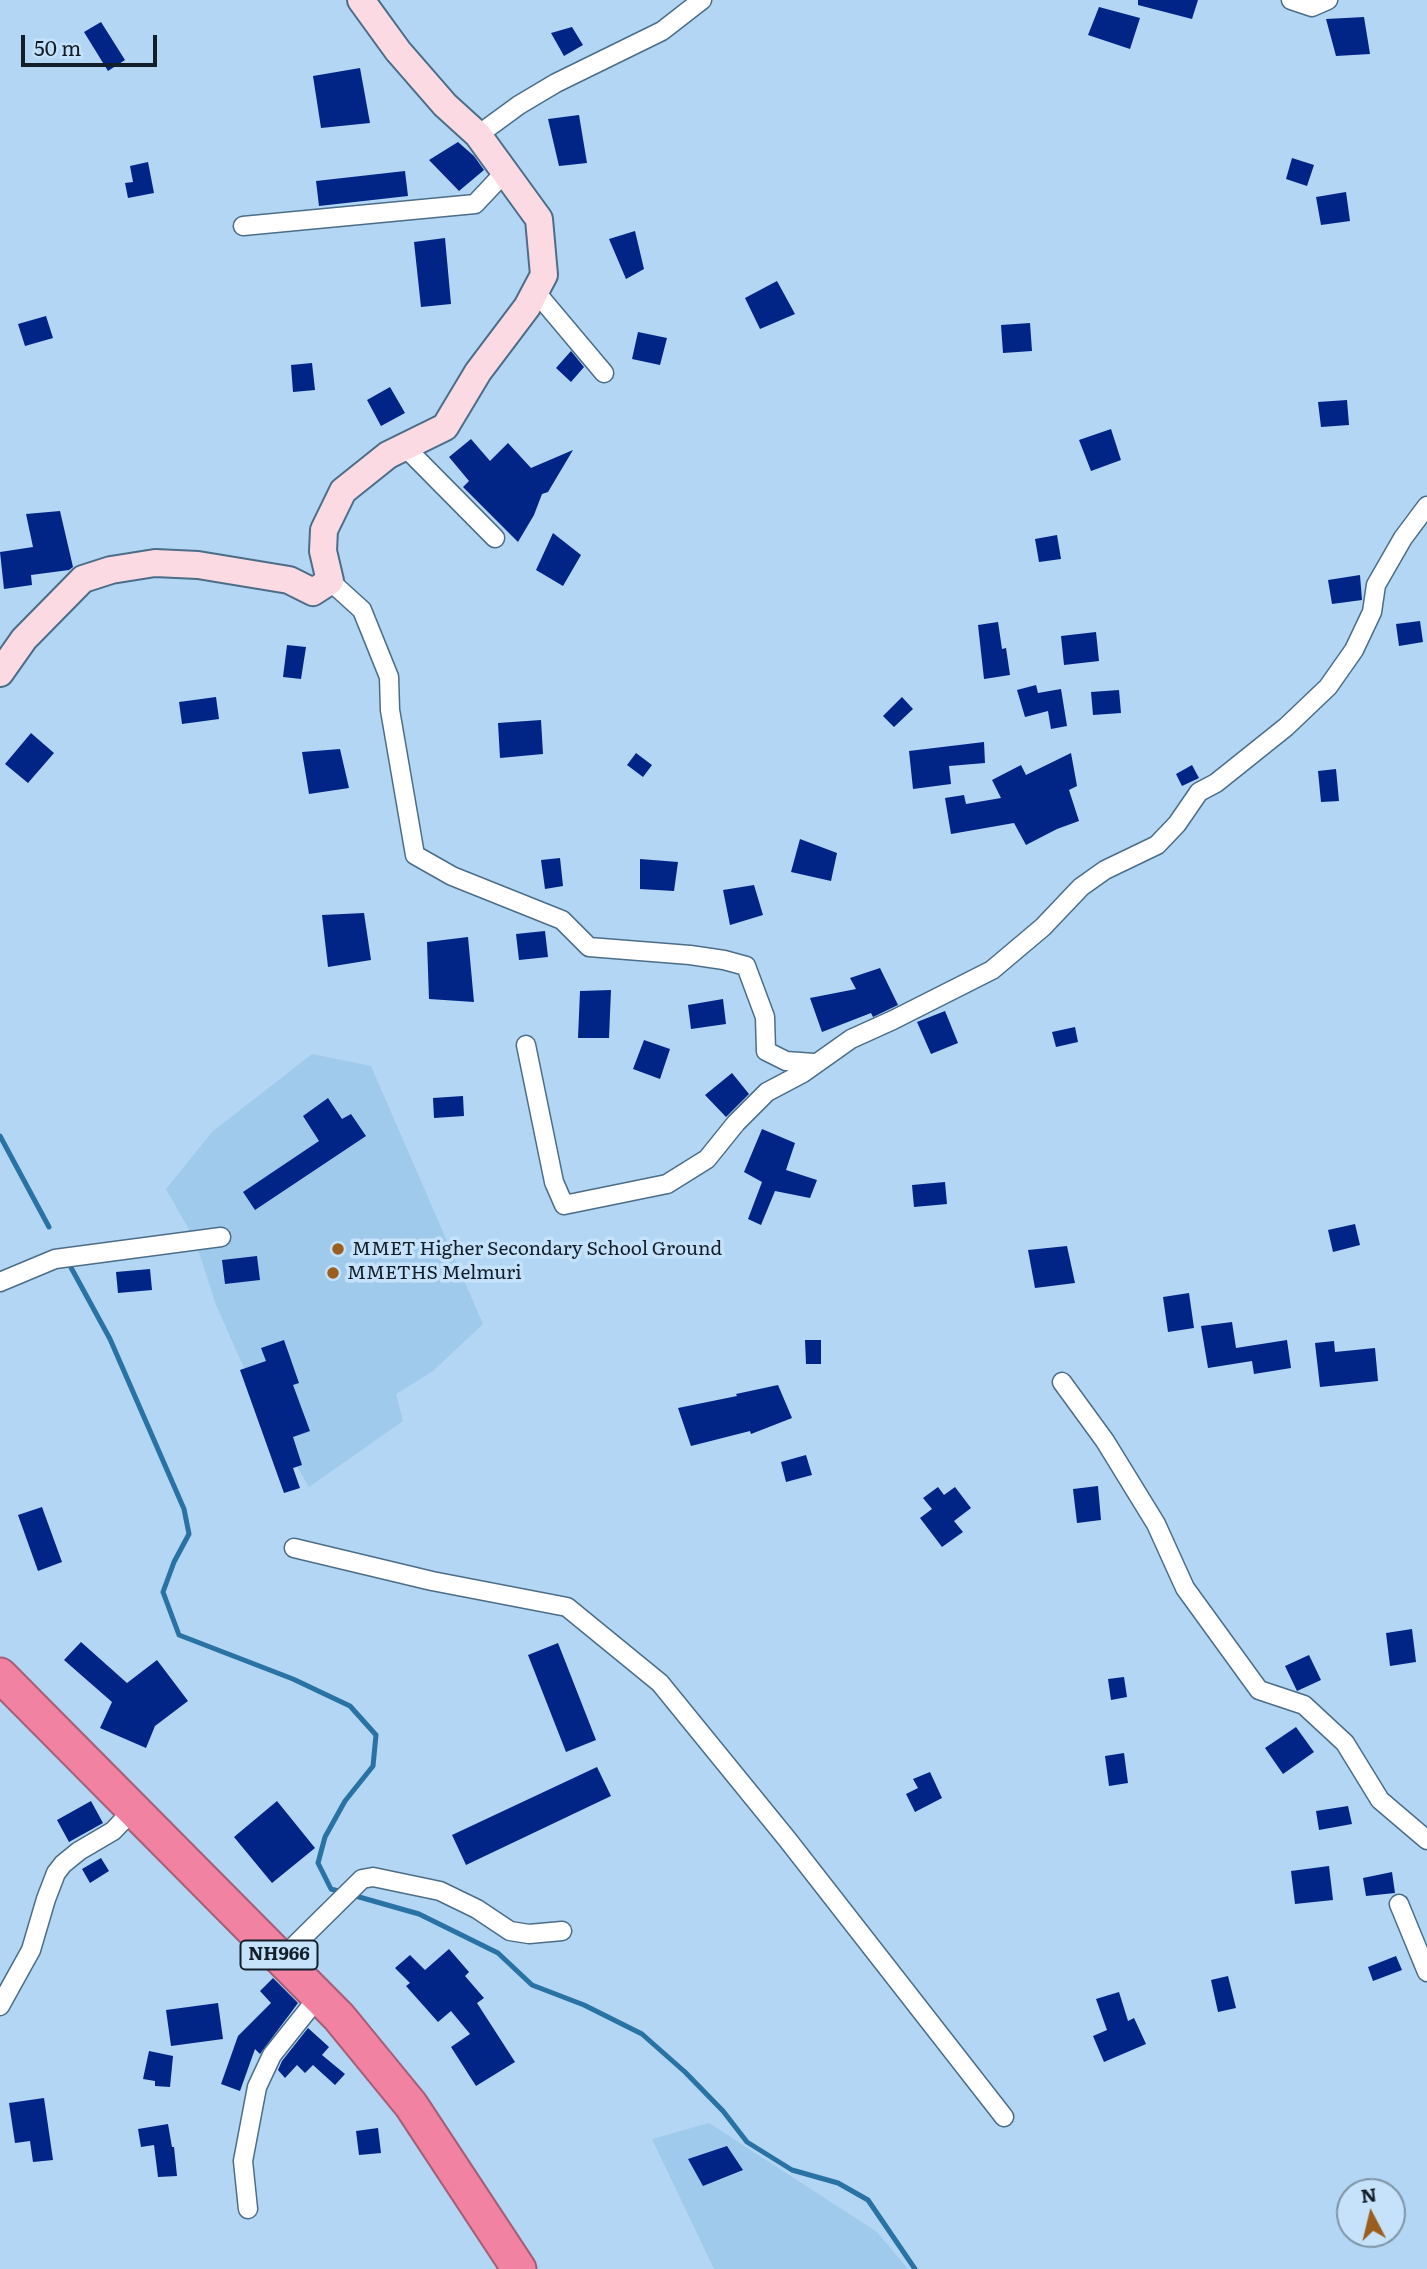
<!DOCTYPE html>
<style>
body{margin:0}
#map{position:relative;width:1427px;height:2269px;overflow:hidden;background:#b2d6f3;font-family:Literata,serif}
canvas{display:block}
.north{position:absolute;left:1336px;top:2178px;width:70px;height:70px;box-sizing:border-box;background:#c5e2fa;border:2px solid #7d94a7;border-radius:50%;rotate:353deg;font-size:19px;font-weight:700;line-height:28px;text-align:center;color:#121f2a}
.north::after{content:'';display:block;margin:auto;width:24px;height:32px;background:#9a5f20;clip-path:polygon(50% 0,100% 100%,50% 72%,0 100%)}
.scale{position:absolute;left:21px;top:35px;width:136px;height:32px;box-sizing:border-box;border:4px solid #121f2a;border-top:0;padding-left:9px;font-size:21px;line-height:24px;white-space:nowrap;color:#121f2a;-webkit-text-stroke:5px #c5e2fa;paint-order:stroke}
</style>
<div id="map">
<canvas width="1427" height="2269"></canvas>
<div class="north">N</div>
<div class="scale">50 m</div>
</div>
<script>
const g = document.querySelector('canvas').getContext('2d');
g.lineJoin = 'round';
function paint(path, color) { g.fillStyle = color; g.fill(path, 'evenodd'); }
const toPath = rows => new Path2D(rows.map(r => 'M' + r).join(''));
function stroke(path, color, width, dash) { g.strokeStyle = color; g.lineWidth = width; g.lineCap = dash ? 'butt' : 'round'; g.setLineDash(dash || []); g.stroke(path); }
function drawText(font, color, halo, rows, align = 'center') {
  g.font = font + ' Literata,serif'; g.lineWidth = 7; g.setLineDash([]); g.textBaseline = 'middle'; g.strokeStyle = halo; g.fillStyle = color; for (const [text, x, y, turn = 0] of rows) {
    g.save(); g.translate(x, y); g.rotate((+turn || 0) * Math.PI / 180); g.textAlign = isNaN(turn) ? turn : align; if (halo) g.strokeText(text, 0, 0); g.fillText(text, 0, 0); g.restore();
  }
}
paint(toPath([
 [312,1054,371,1066,483,1324,433,1371,396,1394,403,1421,309,1487,261,1406,216,1305,195,1240,166,1189,212,1132],
 [709,2123,877,2232,908,2269,714,2269,652,2139]
]), '#a0caec');
stroke(toPath([
 [0,1136,49,1227],
 [68,1262,110,1339,184,1509,189,1534,174,1562,163,1592,179,1635,293,1679,350,1706,376,1735,373,1766,345,1801,325,1837,318,1863,331,1889,419,1914,498,1953,532,1985,584,2005,642,2034,685,2072,723,2111,747,2142,792,2170,838,2183,868,2200,915,2269]
]), '#2a72a4', 5);
paint(toPath([
 [1138,0,1198,0,1192,19,1138,5],
 [1099,7,1140,18,1130,49,1088,35],
 [1364,17,1370,54,1336,56,1326,19],
 [101,22,125,60,108,71,84,32],
 [572,27,583,45,564,56,551,33],
 [360,68,370,123,321,128,313,76],
 [579,115,587,163,559,166,548,119],
 [458,142,474,156,484,170,459,191,429,160],
 [1292,158,1314,165,1307,186,1286,179],
 [148,162,154,193,128,198,125,183,133,182,130,166],
 [405,171,408,196,319,206,316,181],
 [1346,192,1350,221,1321,225,1316,197],
 [635,231,644,269,626,279,609,239],
 [445,238,451,304,421,307,414,242],
 [777,281,795,314,760,329,745,298],
 [46,316,53,338,25,346,18,324],
 [1030,323,1032,351,1003,353,1001,325],
 [638,332,667,338,660,365,632,359],
 [571,351,584,367,571,382,556,368],
 [312,363,315,390,293,392,291,365],
 [390,387,405,413,381,426,367,400],
 [1347,400,1349,425,1321,427,1318,402],
 [1111,429,1121,460,1091,471,1079,440],
 [471,439,490,461,508,443,531,468,573,450,548,492,542,494,534,515,518,542,463,487,469,481,449,457],
 [60,511,73,567,69,570,31,575,32,585,4,589,0,552,33,547,26,514],
 [553,533,581,555,563,586,536,570],
 [1057,535,1061,559,1039,562,1035,539],
 [1360,575,1362,600,1332,604,1328,580],
 [1420,621,1423,642,1399,646,1396,624],
 [998,622,1002,649,1006,648,1010,675,984,679,978,625],
 [1096,632,1099,661,1064,665,1061,636],
 [287,645,306,647,301,679,283,677],
 [1036,685,1038,693,1061,689,1067,726,1051,729,1048,711,1025,717,1017,690],
 [1119,690,1121,713,1093,715,1091,692],
 [216,697,219,719,182,724,179,702],
 [902,697,913,709,894,727,883,716],
 [541,720,543,754,500,758,498,723],
 [31,733,54,753,28,783,5,764],
 [984,742,985,763,949,766,951,784,913,789,909,751],
 [340,749,349,788,309,794,302,752],
 [636,753,652,765,643,777,627,765],
 [1071,753,1077,786,1069,790,1079,821,1057,829,1026,845,1014,823,951,834,945,798,964,795,966,804,1001,798,992,780,1021,765,1026,775],
 [1192,765,1199,778,1182,786,1176,774],
 [1336,769,1339,801,1321,802,1318,771],
 [800,839,837,853,831,881,791,872],
 [560,858,563,886,545,889,541,860],
 [640,859,678,862,674,891,640,889],
 [754,885,763,915,730,925,723,890],
 [364,913,371,960,328,967,322,915],
 [545,931,548,957,519,960,516,934],
 [468,937,474,1002,429,999,427,942],
 [880,968,898,1005,873,1017,871,1013,822,1032,810,998,856,989,850,978],
 [611,990,609,1038,578,1038,580,991],
 [723,999,726,1024,691,1029,688,1005],
 [945,1011,958,1043,931,1054,917,1022],
 [1075,1027,1078,1042,1056,1047,1052,1032],
 [644,1040,670,1049,660,1079,633,1069],
 [732,1073,749,1094,726,1117,705,1095],
 [463,1096,464,1116,434,1118,433,1098],
 [328,1098,342,1119,351,1114,366,1136,255,1210,243,1192,319,1141,303,1116],
 [762,1129,795,1143,786,1170,817,1180,810,1198,775,1191,761,1225,748,1219,762,1182,744,1172],
 [945,1182,947,1204,914,1207,912,1185],
 [1355,1224,1360,1245,1333,1252,1328,1230],
 [1067,1246,1075,1283,1035,1288,1028,1250],
 [257,1256,260,1280,225,1284,222,1260],
 [150,1269,152,1290,118,1293,116,1272],
 [1189,1293,1194,1328,1168,1332,1163,1297],
 [1232,1322,1236,1348,1287,1340,1291,1368,1254,1374,1252,1361,1208,1368,1201,1326],
 [284,1340,299,1383,293,1385,310,1431,293,1437,302,1465,293,1468,300,1488,284,1493,240,1370,266,1361,261,1348],
 [805,1340,821,1340,821,1364,806,1364],
 [1334,1341,1335,1352,1375,1348,1378,1381,1320,1387,1315,1343],
 [778,1385,792,1418,751,1434,750,1431,691,1446,678,1408,737,1396,736,1394],
 [806,1455,812,1475,786,1482,781,1462],
 [1098,1486,1101,1520,1077,1523,1073,1489],
 [938,1487,944,1495,955,1487,971,1508,954,1521,963,1532,942,1547,920,1518,932,1509,923,1498],
 [42,1507,62,1562,38,1571,18,1515],
 [1412,1629,1416,1662,1390,1666,1386,1633],
 [81,1642,127,1683,157,1660,188,1701,155,1726,146,1748,100,1728,112,1702,64,1660],
 [558,1643,596,1740,566,1752,528,1655],
 [1309,1655,1321,1680,1297,1691,1285,1666],
 [1124,1677,1127,1697,1111,1700,1108,1679],
 [1296,1727,1314,1752,1283,1774,1265,1748],
 [1124,1753,1128,1783,1109,1786,1105,1756],
 [597,1767,611,1796,466,1865,452,1835],
 [930,1772,942,1798,915,1812,906,1794,918,1788,913,1779],
 [91,1801,103,1823,69,1842,57,1820],
 [277,1801,315,1848,272,1883,234,1837],
 [1348,1806,1352,1824,1319,1830,1316,1811],
 [101,1858,109,1871,90,1883,82,1869],
 [1329,1866,1333,1900,1295,1904,1291,1871],
 [1392,1872,1395,1893,1366,1896,1363,1878],
 [449,1949,469,1972,465,1976,484,1998,477,2003,515,2062,476,2086,451,2047,470,2034,451,2011,438,2022,406,1986,410,1983,395,1968,410,1955,425,1970],
 [1396,1956,1402,1970,1373,1981,1368,1967],
 [1228,1976,1236,2008,1218,2012,1211,1980],
 [273,1978,298,2003,260,2054,255,2049,240,2091,221,2084,238,2036,271,2003,260,1991],
 [1119,1992,1128,2021,1134,2018,1146,2044,1104,2062,1093,2036,1107,2030,1096,1999],
 [218,2003,223,2039,171,2046,166,2010],
 [308,2028,329,2047,322,2055,345,2074,335,2085,313,2065,305,2073,297,2065,285,2078,278,2070,282,2061],
 [149,2051,173,2056,170,2087,155,2086,155,2081,143,2079],
 [44,2098,53,2160,33,2162,30,2141,15,2143,9,2103],
 [168,2124,172,2147,174,2147,177,2176,158,2177,154,2145,141,2147,138,2129],
 [378,2128,381,2153,359,2155,356,2131],
 [727,2146,743,2170,703,2186,688,2159]
]), '#002586');
const street = toPath([
 [1291,0,1312,7,1328,0],
 [478,135,519,105,556,83,662,31,702,0],
 [243,226,475,204,506,171],
 [535,291,604,373],
 [405,447,495,538],
 [330,581,362,610,389,677,390,710,415,855,452,876,562,920,589,947,690,955,724,960,746,966,765,1017,766,1051,786,1061,814,1063],
 [526,1045,554,1182,564,1205,667,1184,707,1159,736,1123,767,1092,803,1073,851,1039,893,1020,992,970,1043,927,1081,887,1105,870,1157,845,1177,824,1199,792,1216,783,1286,727,1328,687,1354,650,1372,612,1376,585,1403,538,1427,506],
 [0,1282,55,1259,221,1237],
 [1062,1382,1105,1441,1156,1524,1185,1588,1259,1690,1304,1705,1345,1743,1380,1800,1427,1840],
 [294,1548,432,1581,567,1607,660,1683,787,1839,1004,2117],
 [1399,1904,1427,1972],
 [282,1958,362,1879,373,1877,440,1891,477,1909,510,1931,529,1934,562,1931],
 [0,2006,31,1950,46,1899,56,1873,63,1864,79,1851,113,1831,134,1809],
 [248,2209,243,2161,257,2087,272,2055,319,1996]
]);
const secondary = toPath([
 [0,673,24,639,83,579,111,570,155,563,198,565,289,580,313,592,330,581,323,551,324,530,343,491,388,455,445,427,478,372,527,307,544,275,539,219,478,135,445,105,398,51,361,0]
]);
const highway = toPath([
 [0,1675,339,2017,411,2105,519,2269]
]);
stroke(street, '#4c6d87', 21);
stroke(secondary, '#4c6d87', 30);
stroke(highway, '#a45f78', 37);
stroke(street, '#fff', 18);
stroke(secondary, '#fbdae3', 26);
stroke(highway, '#f282a2', 33);
for (const [x, y, r, color] of [
 [338,1249,7,"#9a5f20"],
 [333,1273,7,"#9a5f20"]
]) { const dot = new Path2D(); dot.arc(x, y, r, 0, 2 * Math.PI); g.fillStyle = color; g.fill(dot); stroke(dot, '#c5e2fa', 2.5); }
for (const [x, y, w] of [
 [279,1955,77]
]) { const box = new Path2D(); box.roundRect(x - w / 2, y - 14.5, w, 29, 5); g.fillStyle = '#c5e2fa'; g.fill(box); stroke(box, '#121f2a', 2); }
drawText('bold 18px', '#121f2a', null, [
 ["NH966",279,1955]
]);
drawText('19px', '#121f2a', '#c5e2fa', [
 ["MMET Higher Secondary School Ground",352,1249],
 ["MMETHS Melmuri",347,1273]
], 'left');
</script>
